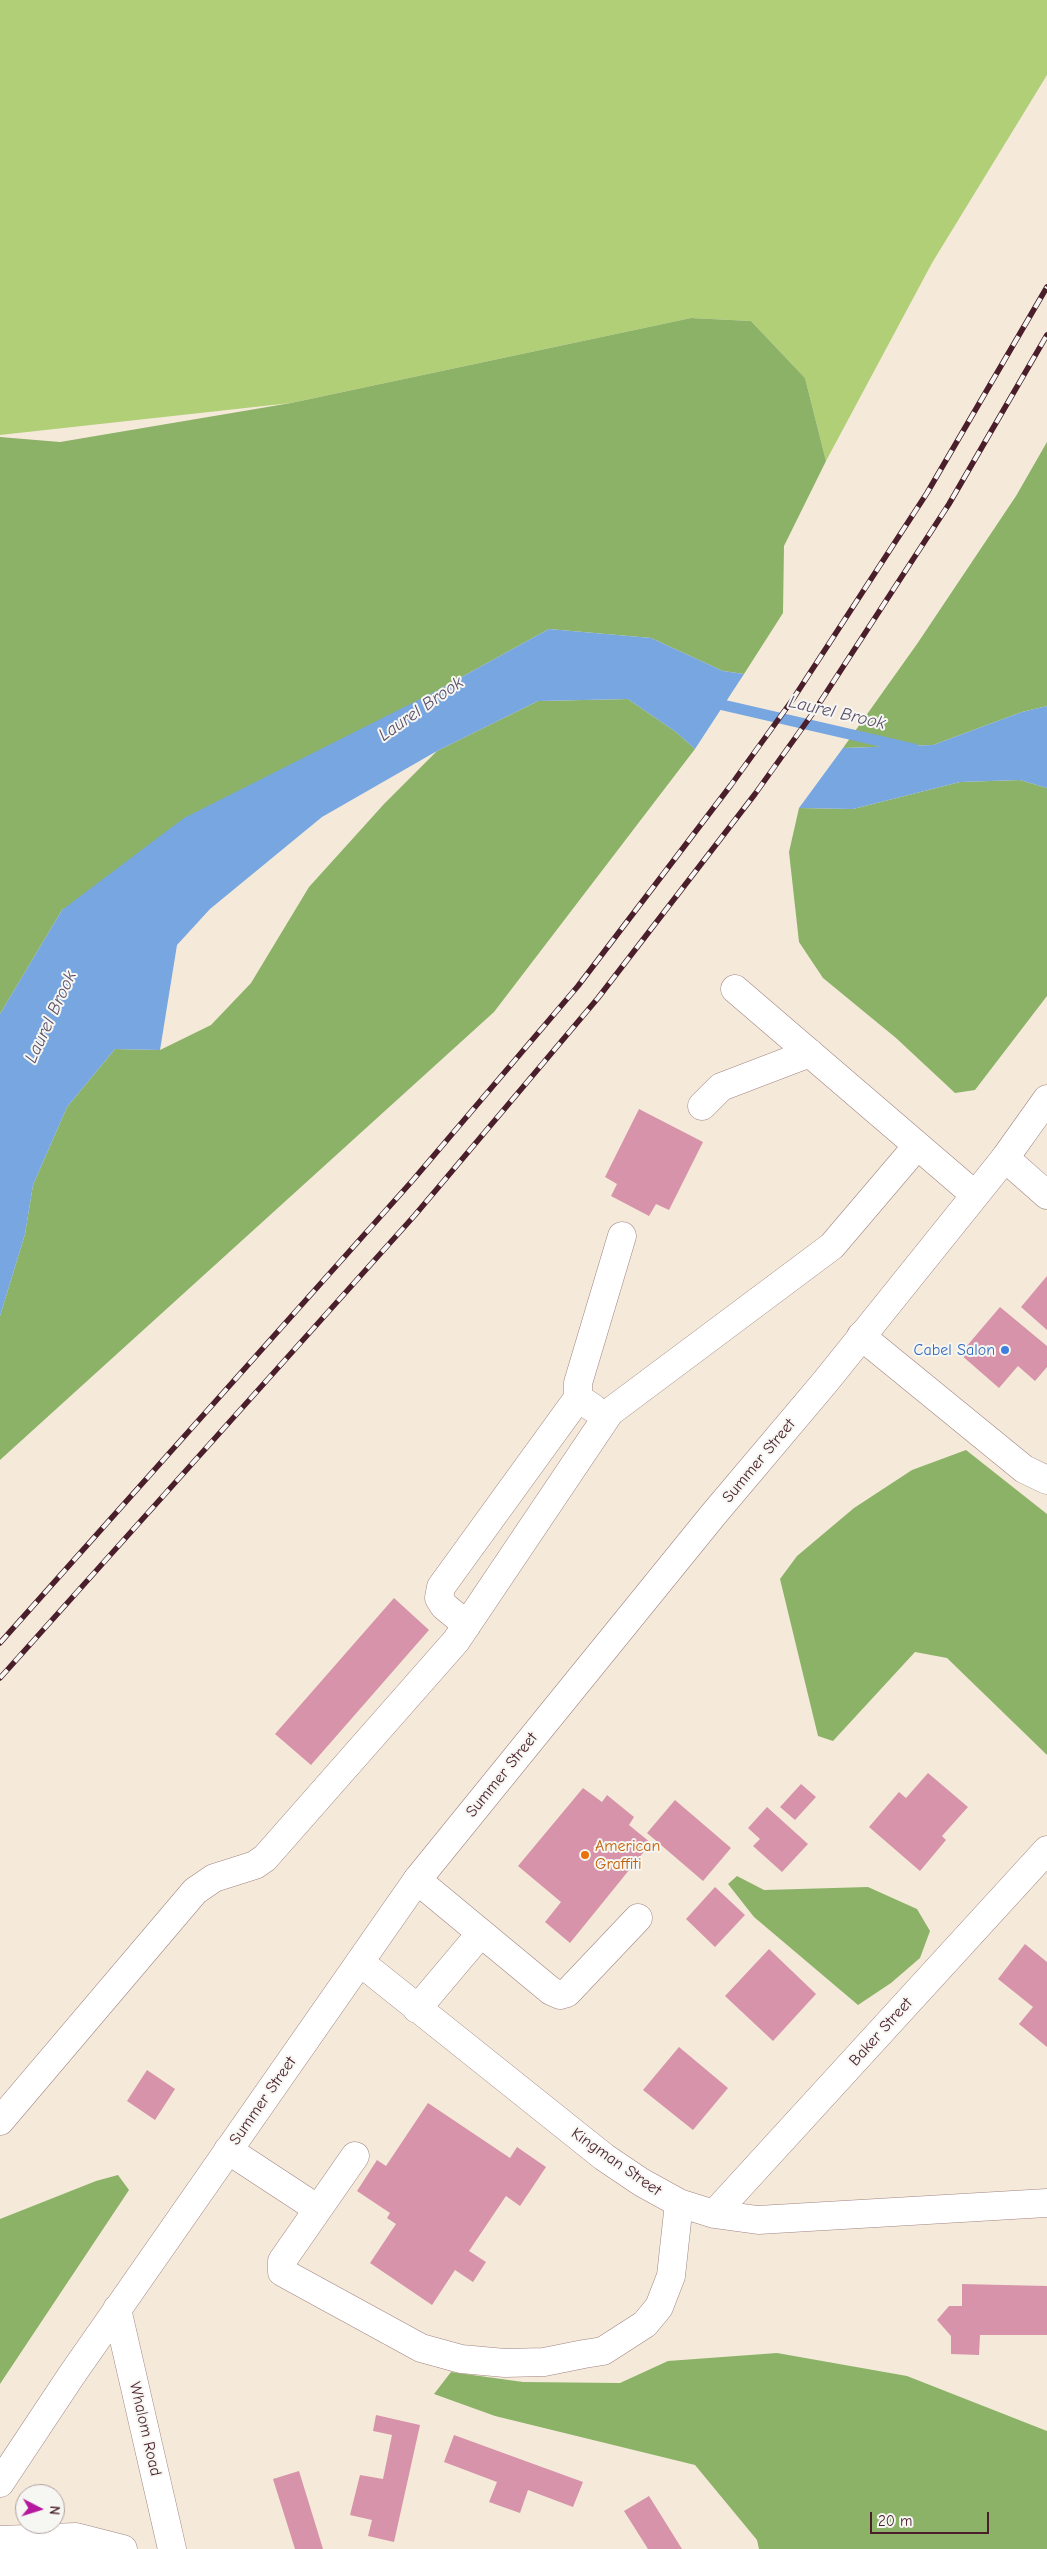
<!DOCTYPE html>
<style>
body{margin:0}
#map{position:relative;width:1047px;height:2549px;overflow:hidden;background:#f5eada;font-family:"Comic Neue",sans-serif}
canvas{display:block}
.north{position:absolute;left:15px;top:2484px;width:50px;height:50px;box-sizing:border-box;background:#f6f6f2;border:1px solid #b1a0a2;border-radius:50%;rotate:95deg;font-size:14px;font-weight:700;line-height:20px;text-align:center;color:#4a1f2b}
.north::after{content:'';display:block;margin:auto;width:18px;height:22px;background:#b5179e;clip-path:polygon(50% 0,100% 100%,50% 72%,0 100%)}
.scale{position:absolute;left:870px;top:2512px;width:119px;height:22px;box-sizing:border-box;border:2px solid #4a1f2b;border-top:0;padding-left:6px;font-size:15px;line-height:18px;white-space:nowrap;color:#4a1f2b;-webkit-text-stroke:4px #f6f6f2;paint-order:stroke}
</style>
<div id="map">
<canvas width="1047" height="2549"></canvas>
<div class="north">N</div>
<div class="scale">20 m</div>
</div>
<script>
const g = document.querySelector('canvas').getContext('2d');
g.lineJoin = 'round';
function paint(path, color) { g.fillStyle = color; g.fill(path, 'evenodd'); }
const toPath = rows => new Path2D(rows.map(r => 'M' + r).join(''));
function stroke(path, color, width, dash) { g.strokeStyle = color; g.lineWidth = width; g.lineCap = dash ? 'butt' : 'round'; g.setLineDash(dash || []); g.stroke(path); }
function drawText(font, color, halo, rows, align = 'center') {
  g.font = font + ' "Comic Neue",sans-serif'; g.lineWidth = 4; g.setLineDash([]); g.textBaseline = 'middle'; g.strokeStyle = halo; g.fillStyle = color; for (const [text, x, y, turn = 0] of rows) {
    g.save(); g.translate(x, y); g.rotate((+turn || 0) * Math.PI / 180); g.textAlign = isNaN(turn) ? turn : align; if (halo) g.strokeText(text, 0, 0); g.fillText(text, 0, 0); g.restore();
  }
}
paint(toPath([
 [0,0,1047,0,1047,75,932,263,826,461,805,378,751,321,691,318,291,403,0,435]
]), '#b1cf77');
paint(toPath([
 [691,318,751,321,805,378,826,461,784,546,783,613,744,674,723,671,651,638,549,629,438,690,62,910,0,1014,0,437,60,442,291,403],
 [1047,442,1047,706,1022,712,933,745,843,748,917,644,1016,496],
 [628,699,676,732,695,749,494,1012,0,1460,0,1316,25,1234,33,1185,67,1107,115,1049,160,1050,211,1025,251,983,309,887,384,804,437,751,538,701],
 [1020,780,1047,788,1047,996,975,1090,955,1093,896,1038,823,978,799,942,789,852,799,808,853,809,960,782],
 [966,1450,1047,1514,1047,1755,947,1658,915,1652,833,1741,818,1736,780,1579,797,1556,854,1508,912,1470],
 [737,1876,764,1890,868,1887,917,1909,930,1931,920,1958,891,1983,858,2005,754,1917,728,1884],
 [118,2175,129,2190,0,2384,0,2219,96,2181],
 [777,2353,907,2376,1047,2431,1047,2549,759,2549,757,2540,695,2465,495,2416,434,2394,451,2372,523,2382,620,2383,668,2361]
]), '#8cb268');
paint(toPath([
 [549,629,651,638,723,671,744,674,695,749,676,732,628,699,538,701,437,751,322,817,210,909,177,945,160,1050,115,1049,67,1107,33,1185,25,1234,0,1316,0,1014,62,910,184,818,438,690],
 [1047,706,1047,788,1020,780,960,782,853,809,799,808,843,748,933,745,1022,712]
]), '#77a6e0');
stroke(toPath([
 [710,702,914,749]
]), '#77a6e0', 11);
paint(toPath([
 [639,1109,703,1142,669,1210,656,1204,649,1216,611,1196,617,1184,605,1177],
 [1047,1276,1047,1330,1021,1307],
 [1000,1307,1047,1346,1047,1367,1035,1381,1018,1366,999,1388,960,1354],
 [394,1598,429,1630,311,1765,275,1734],
 [928,1773,968,1807,942,1836,946,1840,920,1871,869,1827,899,1792,906,1798],
 [801,1784,816,1797,795,1820,780,1807],
 [583,1788,602,1802,607,1795,634,1817,629,1825,651,1843,570,1943,545,1922,561,1902,518,1866],
 [675,1800,731,1848,703,1881,647,1833],
 [767,1807,808,1844,782,1872,753,1846,760,1839,748,1828],
 [715,1887,745,1915,715,1947,686,1919],
 [1025,1944,1047,1962,1047,2047,1019,2024,1033,2007,998,1979],
 [769,1949,816,1994,773,2041,725,1996],
 [679,2047,728,2088,693,2130,643,2090],
 [147,2070,175,2089,155,2120,127,2101],
 [428,2103,510,2158,517,2147,546,2167,520,2206,506,2196,469,2251,486,2262,473,2282,455,2270,432,2305,370,2263,396,2224,387,2218,390,2213,357,2191,377,2160,386,2166],
 [962,2284,1047,2286,1047,2335,980,2335,979,2355,951,2354,951,2336,937,2320,949,2306,962,2306],
 [376,2415,420,2425,394,2542,368,2536,372,2520,350,2515,360,2475,383,2479,392,2435,373,2431],
 [454,2435,583,2482,573,2507,528,2490,520,2513,489,2502,497,2482,444,2462],
 [299,2471,323,2549,295,2549,273,2479],
 [649,2496,682,2549,648,2549,624,2511]
]), '#d693a9');
const minor = toPath([
 [735,989,975,1195],
 [702,1106,721,1087,810,1053],
 [1005,1158,1047,1195],
 [861,1336,1024,1469,1047,1480],
 [593,1408,578,1398,578,1383,622,1236],
 [467,1625,444,1606,439,1598,441,1587,578,1398],
 [417,1880,551,1991,560,1995,567,1993,638,1918],
 [360,1962,604,2157,641,2182,679,2203,714,2214,758,2220,1047,2203],
 [417,2009,481,1933],
 [0,2121,195,1891,214,1878,255,1865,265,1858,456,1641,610,1412,832,1246,917,1146],
 [228,2150,318,2209],
 [355,2156,282,2261,282,2272,421,2348,461,2359,505,2363,544,2362,584,2354,603,2351,645,2324,659,2307,671,2276,679,2203],
 [714,2214,1047,1850]
]);
const major = toPath([
 [117,2309,172,2549],
 [0,2483,71,2376,417,1880,713,1515,826,1381,1005,1158,1047,1099],
 [0,2540,76,2537,123,2549]
]);
stroke(minor, '#a08482', 29);
stroke(major, '#a08482', 29);
stroke(minor, '#fff', 28);
stroke(major, '#fff', 28);
const rail = toPath([
 [0,1643,413,1180,578,986,731,785,793,699,927,493,1047,287],
 [0,1678,415,1215,598,998,755,794,813,713,949,504,1047,335]
]);
stroke(rail, '#4a1f2b', 5.5);
stroke(rail, '#f6f6f2', 4, [11]);
for (const [x, y, r, color] of [
 [1005,1350,5,"#3f7fe0"],
 [585,1855,5,"#e8710a"]
]) { const dot = new Path2D(); dot.arc(x, y, r, 0, 2 * Math.PI); g.fillStyle = color; g.fill(dot); stroke(dot, '#f6f6f2', 2); }
drawText('16px', '#366cbe', '#f6f6f2', [
 ["Cabel Salon",995,1350]
], 'right');
drawText('16px', '#4a1f2b', '#f6f6f2', [
 ["Summer Street",759,1461,-50],
 ["Summer Street",502,1775,-51],
 ["Baker Street",881,2032,-48],
 ["Summer Street",263,2101,-55],
 ["Kingman Street",616,2162,35],
 ["Whalom Road",145,2429,77]
]);
drawText('16px', '#c56008', '#f6f6f2', [
 ["American",595,1846],
 ["Graffiti",595,1864]
], 'left');
drawText('italic 18px', '#5a4e6a', '#f6f6f2', [
 ["Laurel Brook",421,709,-35],
 ["Laurel Brook",837,713,13],
 ["Laurel Brook",51,1017,-65]
]);
</script>
